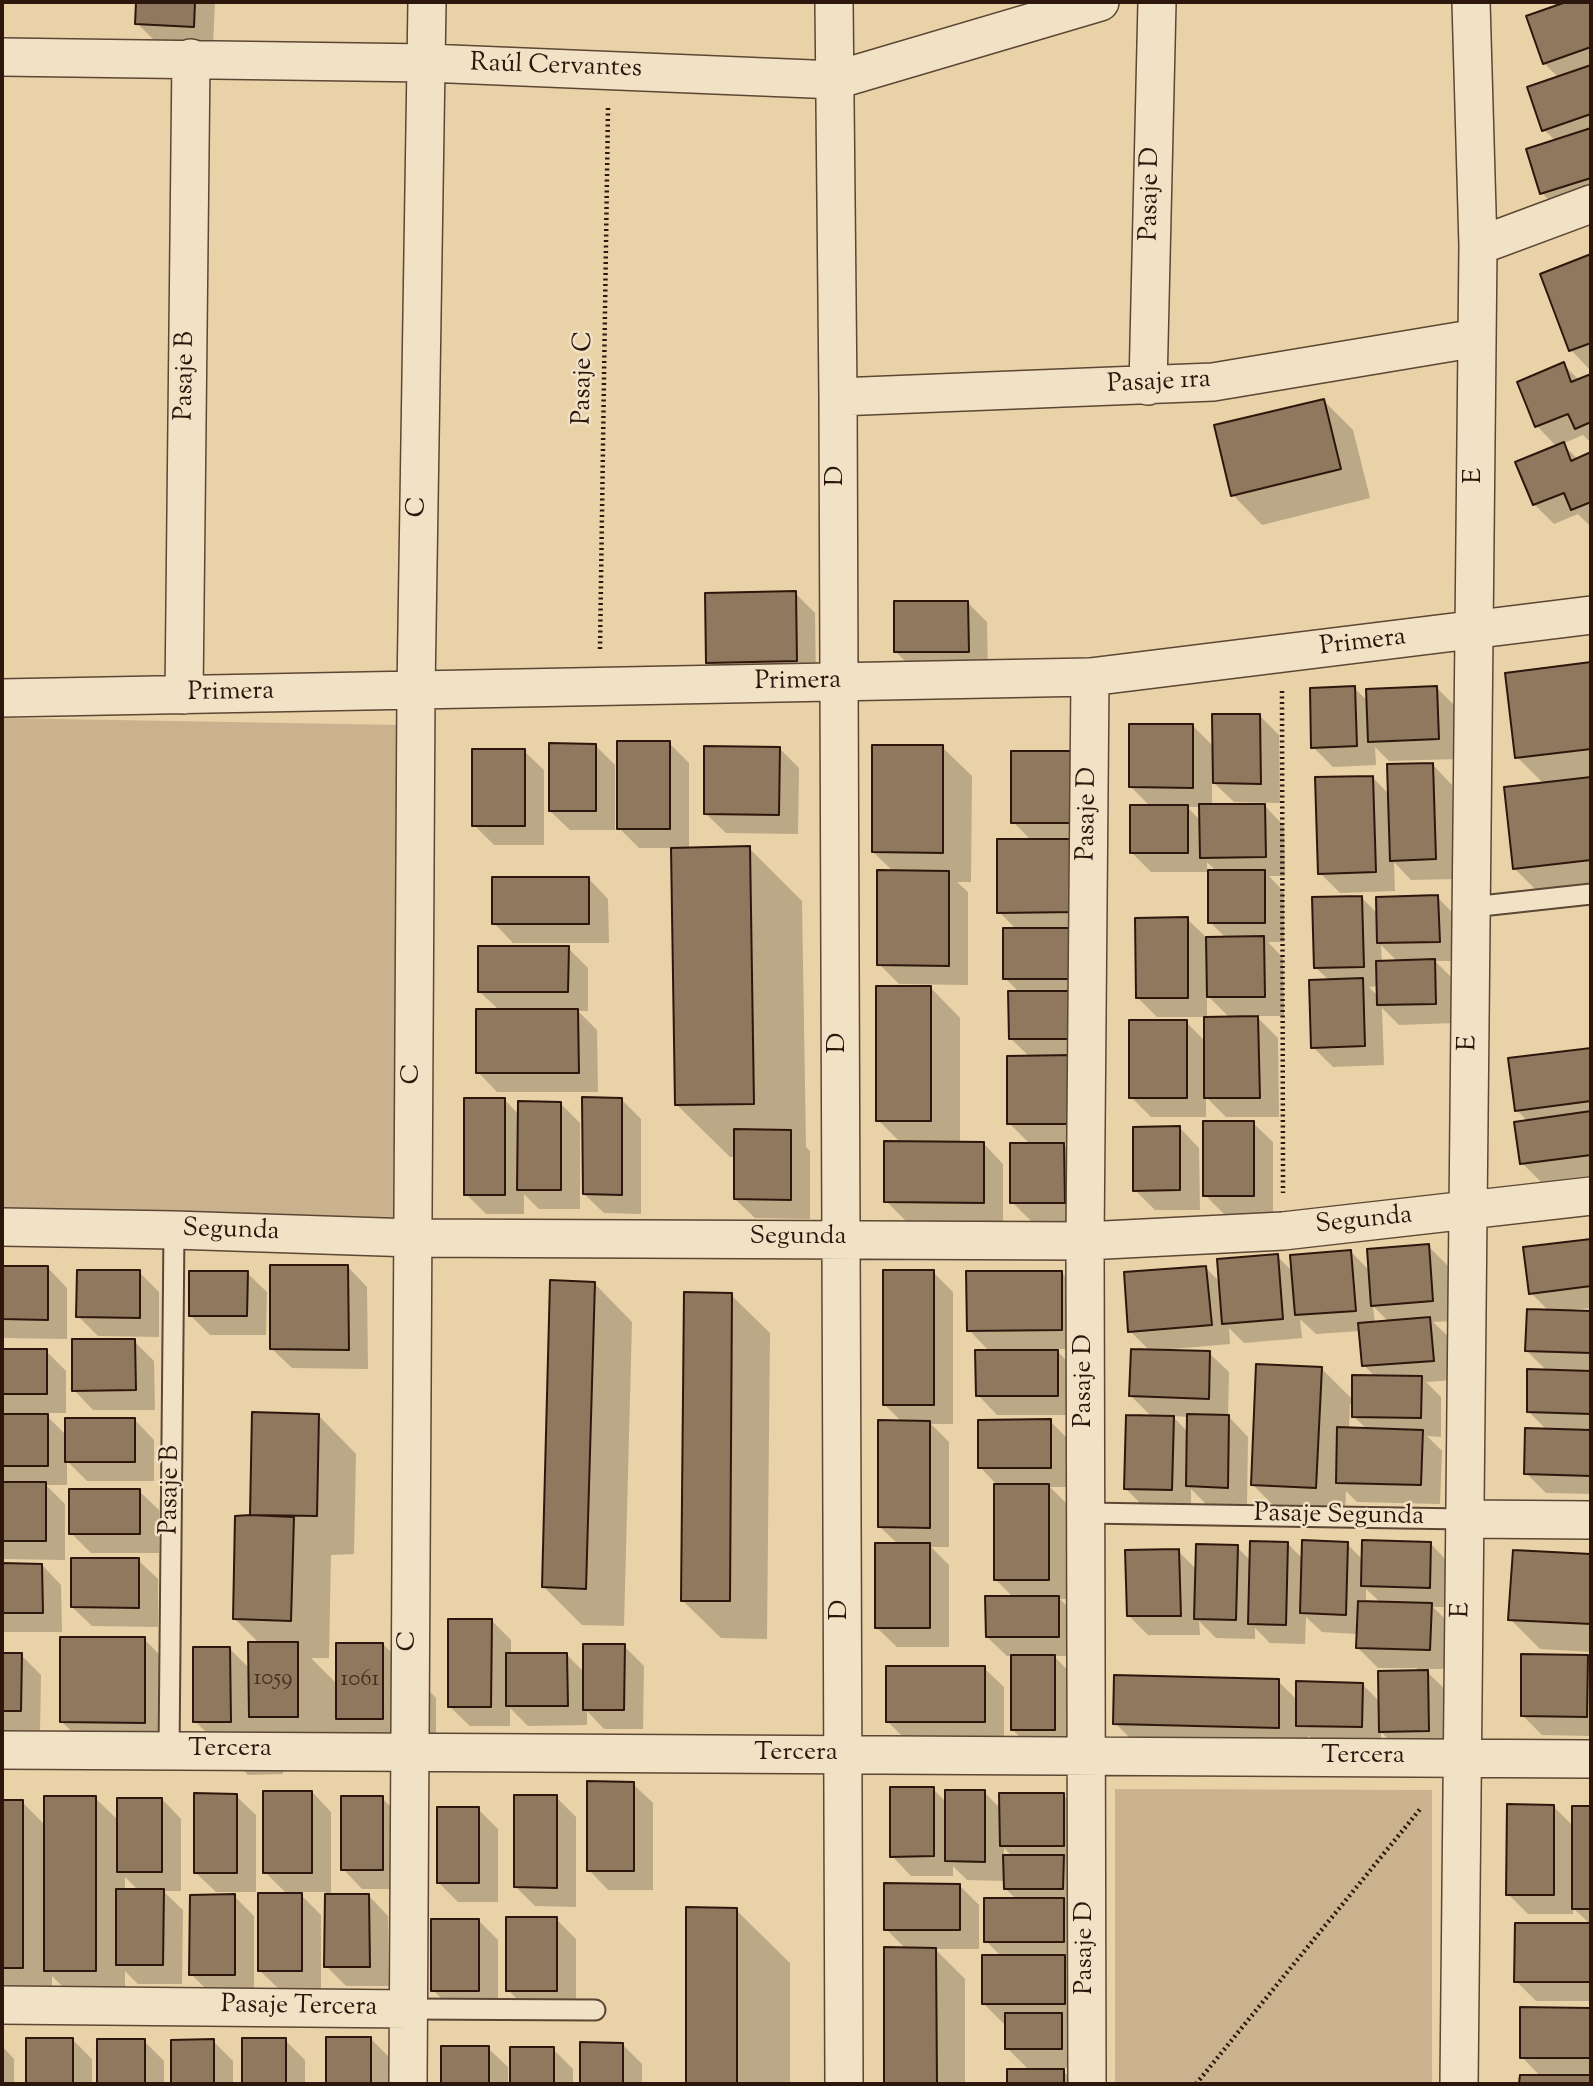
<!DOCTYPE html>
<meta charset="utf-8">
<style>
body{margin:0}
#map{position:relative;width:1593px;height:2086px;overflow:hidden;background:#ead2a8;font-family:"Sorts Mill Goudy",serif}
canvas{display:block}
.frame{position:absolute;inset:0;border:4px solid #2d170d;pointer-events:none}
</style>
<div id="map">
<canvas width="1593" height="2086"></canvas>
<div class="frame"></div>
</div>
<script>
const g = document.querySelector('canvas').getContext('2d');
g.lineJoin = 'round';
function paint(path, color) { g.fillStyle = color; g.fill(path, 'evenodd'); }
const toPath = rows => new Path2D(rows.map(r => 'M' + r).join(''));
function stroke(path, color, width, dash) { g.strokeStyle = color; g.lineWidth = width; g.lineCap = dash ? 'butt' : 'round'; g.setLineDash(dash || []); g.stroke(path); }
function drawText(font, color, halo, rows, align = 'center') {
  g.font = font + ' "Sorts Mill Goudy",serif'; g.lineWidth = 5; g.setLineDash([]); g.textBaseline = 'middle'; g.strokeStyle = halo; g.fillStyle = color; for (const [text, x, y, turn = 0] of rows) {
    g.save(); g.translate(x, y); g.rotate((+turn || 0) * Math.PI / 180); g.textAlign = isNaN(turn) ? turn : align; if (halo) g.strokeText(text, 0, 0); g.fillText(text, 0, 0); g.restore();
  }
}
paint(toPath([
 [2,718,400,725,393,1218,2,1210],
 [1115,1789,1432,1790,1432,2084,1115,2084]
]), '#cab28e');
paint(toPath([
 [138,2,215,2,213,46,157,43,137,23],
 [1552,2,1591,2,1591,203,1562,213,1542,193,1556,141,1544,130,1559,78,1544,63,1557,7],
 [1591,256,1591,371,1571,350,1542,275],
 [1563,364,1579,380,1591,375,1591,443,1583,435,1562,444,1578,459,1591,454,1591,527,1578,514,1554,524,1534,504,1557,447,1537,426],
 [1324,401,1353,430,1370,498,1262,525,1233,495],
 [795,593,815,613,816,680,727,682,708,662],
 [968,603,987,622,988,671,915,671,895,651],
 [1591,664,1591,892,1544,898,1515,869,1544,784,1517,757,1507,675],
 [1354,688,1368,701,1437,688,1457,708,1458,759,1389,761,1375,747,1376,765,1333,767,1313,747],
 [1259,715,1279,735,1280,803,1234,802,1212,781,1212,806,1265,806,1284,826,1285,876,1269,876,1284,892,1284,942,1268,942,1283,958,1284,1016,1256,1016,1278,1038,1279,1117,1226,1117,1206,1097,1206,1117,1151,1117,1131,1097,1186,1022,1206,1042,1206,1017,1157,1017,1137,997,1187,919,1207,938,1226,938,1210,922,1210,872,1151,872,1131,852,1151,807,1131,787,1193,726,1214,747],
 [1187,807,1201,807,1201,821],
 [1207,862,1217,872,1207,872],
 [1207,995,1230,1018,1207,1019],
 [669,743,689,763,689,849,749,848,802,901,806,1147,810,1151,810,1219,755,1218,735,1199,735,1157,730,1157,676,1104,673,848,639,848,619,828],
 [595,745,615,765,615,830,570,830,550,811],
 [942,747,972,776,971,882,957,882,968,892,968,985,899,984,879,964,894,872,873,852],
 [779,748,799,768,798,834,726,833,706,814],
 [524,751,544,770,544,845,494,845,474,825],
 [1074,753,1094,1143,1062,1143,1083,1164,1084,1222,1032,1222,1012,1202,1031,1145,1009,1123,1030,1057,1010,1038,1020,993,1005,978,1017,930,999,912,1032,841,1013,822],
 [1433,765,1452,785,1455,879,1411,880,1394,862,1395,891,1340,893,1320,873,1372,777,1390,795],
 [589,879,608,899,609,943,513,943,494,923],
 [1361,897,1378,914,1437,897,1457,917,1459,961,1435,961,1454,980,1455,1023,1399,1025,1382,1008,1384,1065,1333,1067,1313,1047,1330,981,1316,968],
 [1381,945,1398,962,1382,962],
 [1379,986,1379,997,1369,987],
 [568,948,588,968,588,1011,578,1011,597,1030,598,1092,497,1092,478,1072,499,1010,479,991],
 [931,988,960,1018,960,1144,984,1144,1003,1164,1003,1222,906,1221,886,1201,901,1143,878,1120],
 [1591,1049,1591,1176,1542,1183,1522,1163,1528,1122,1517,1110,1510,1060],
 [621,1099,641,1119,641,1214,604,1213,584,1194],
 [505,1100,519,1115,560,1103,580,1123,580,1209,539,1209,524,1194,524,1214,486,1214,466,1194],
 [1253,1123,1273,1142,1273,1215,1225,1215,1205,1195],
 [1180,1128,1199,1148,1200,1210,1155,1210,1135,1190],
 [1591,1241,1591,1308,1572,1310,1572,1312,1591,1313,1591,1494,1546,1493,1526,1473,1548,1431,1528,1411,1547,1371,1527,1351,1550,1312,1531,1293,1525,1249],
 [1428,1246,1448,1266,1452,1321,1433,1322,1450,1338,1453,1380,1426,1382,1441,1397,1441,1437,1427,1436,1442,1451,1440,1504,1357,1502,1346,1491,1345,1517,1282,1514,1252,1484,1321,1368,1354,1401,1375,1377,1364,1365,1361,1331,1316,1334,1300,1319,1302,1338,1244,1343,1229,1328,1230,1344,1172,1349,1172,1352,1209,1353,1229,1372,1228,1416,1248,1437,1247,1507,1207,1505,1191,1489,1191,1509,1145,1508,1125,1488,1152,1417,1131,1396,1150,1351,1130,1331,1206,1268,1221,1283,1277,1256,1293,1272,1351,1252,1370,1271],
 [1373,1306,1389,1322,1375,1323],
 [1350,1404,1354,1404,1353,1416,1368,1430,1349,1429],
 [1172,1416,1189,1417,1189,1433],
 [348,1267,367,1287,368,1369,292,1368,272,1349],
 [2,1268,48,1268,67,1288,67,1339,2,1338],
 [139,1272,159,1292,159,1337,98,1336,78,1316],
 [933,1272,953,1292,953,1424,931,1424,949,1442,949,1547,931,1547,949,1565,949,1647,897,1647,877,1628,899,1545,880,1527,902,1422,884,1404],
 [1061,1272,1081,1292,1081,1349,1055,1349,1077,1371,1077,1415,997,1415,978,1395,990,1352,969,1330],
 [247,1273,267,1292,266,1335,210,1335,190,1315],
 [594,1283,632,1322,624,1626,582,1625,543,1586],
 [731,1295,770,1333,767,1639,721,1638,682,1600],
 [134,1341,154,1361,155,1410,93,1410,74,1390],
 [2,1351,46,1351,66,1371,66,1413,44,1413,67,1436,135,1420,154,1440,154,1481,87,1481,67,1461,67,1485,46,1485,65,1504,65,1560,2,1559],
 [254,1414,318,1415,356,1454,354,1554,331,1555,329,1658,311,1658,338,1685,383,1644,436,1698,436,1771,391,1771,351,1731,351,1770,283,1749,283,1774,248,1775,195,1721,229,1648,250,1669,260,1644,235,1619,252,1516],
 [1050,1421,1070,1441,1070,1487,1050,1487,1068,1505,1068,1599,1060,1599,1078,1617,1078,1656,1054,1656,1074,1677,1074,1749,1032,1749,1012,1729,1013,1656,1007,1656,987,1637,1014,1598,996,1580,998,1486,980,1467],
 [139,1491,159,1510,159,1553,91,1553,71,1533],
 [1288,1544,1303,1559,1347,1544,1363,1560,1431,1544,1450,1564,1449,1607,1433,1607,1451,1625,1450,1669,1424,1669,1447,1691,1448,1750,1401,1751,1381,1732,1381,1746,1317,1745,1308,1735,1307,1757,1144,1752,1115,1723,1278,1681,1297,1700,1362,1684,1380,1702,1417,1672,1417,1668,1378,1668,1358,1648,1358,1634,1322,1632,1306,1617,1305,1644,1270,1643,1255,1628,1255,1639,1216,1638,1199,1621,1200,1635,1148,1635,1129,1616,1178,1551,1197,1570,1237,1547,1251,1561],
 [1366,1589,1381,1603,1366,1603],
 [1514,1552,1591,1556,1591,1652,1540,1649,1510,1619],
 [138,1560,158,1579,158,1627,92,1626,72,1607],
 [2,1565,42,1565,61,1585,62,1632,2,1632],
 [491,1620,511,1640,511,1655,567,1655,585,1673,624,1646,644,1666,643,1729,604,1729,587,1711,587,1725,528,1726,510,1708,510,1726,470,1726,450,1707],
 [144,1639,164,1659,164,1742,82,1742,62,1722],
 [2,1655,21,1655,41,1675,40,1730,2,1730],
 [1587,1656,1591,1661,1591,1736,1542,1735,1522,1715],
 [984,1668,1004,1687,1004,1741,907,1741,887,1721],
 [633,1784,653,1803,653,1890,608,1890,589,1870],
 [933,1789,947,1803,984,1792,1001,1809,1063,1795,1083,1815,1081,2068,1060,2068,1076,2084,1009,2084,1009,2071,1030,2071,1007,2048,1007,2023,1003,2023,983,2003,1001,1956,986,1941,1017,1900,1005,1888,1005,1881,967,1880,953,1866,953,1876,911,1876,892,1856],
 [1004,1848,1013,1857,1004,1857],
 [312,1792,331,1812,331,1896,369,1896,388,1916,389,1986,346,1986,326,1966,326,1892,298,1892,321,1915,321,1990,280,1990,260,1971,288,1895,265,1872],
 [236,1796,256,1815,256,1892,216,1892,196,1873],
 [556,1797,576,1817,576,1907,535,1906,515,1886],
 [95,1798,119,1821,162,1799,181,1819,181,1891,163,1891,183,1910,182,1984,138,1984,125,1971,125,1999,76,2000,52,1976,52,1997,2,1994,2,1802,22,1802,46,1826],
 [125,1877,138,1890,125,1890],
 [382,1798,402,1818,402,1889,362,1889,343,1869],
 [1554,1807,1574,1827,1574,1807,1591,1807,1591,2001,1536,2001,1516,1981,1591,1925,1573,1908,1573,1914,1528,1914,1508,1894],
 [478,1809,498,1829,498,1902,458,1902,438,1882],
 [959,1885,979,1905,979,1949,935,1949,965,1979,965,2084,886,2084,886,1949,906,1949,886,1929],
 [234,1896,254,1916,254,1994,211,1994,191,1974],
 [688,1909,736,1910,790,1963,790,2084,688,2084],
 [556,1919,576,1939,576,2010,528,2010,508,1990],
 [479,1921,498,1940,498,2010,453,2010,433,1990],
 [1521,2009,1591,2010,1591,2084,1521,2084,1521,2076,1541,2077,1522,2057],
 [328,2038,370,2038,390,2058,390,2084,328,2084],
 [28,2039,72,2039,92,2059,92,2084,28,2084],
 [244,2040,285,2040,305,2060,305,2084,243,2084],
 [99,2041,144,2041,164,2061,164,2084,98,2084],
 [173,2041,213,2041,233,2061,233,2084,172,2084],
 [582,2044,622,2044,642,2064,642,2084,582,2084],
 [2,2046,14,2059,14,2084,2,2084],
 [443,2048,488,2048,508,2067,508,2084,442,2084],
 [511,2049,553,2049,573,2069,573,2084,511,2084]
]), '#0003');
const building = toPath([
 [136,2,195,2,194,27,135,24,136,2],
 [1566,2,1591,2,1591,47,1543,64,1526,16,1566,2],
 [1591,65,1591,114,1542,131,1527,87,1591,65],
 [1591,128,1591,178,1540,194,1526,149,1591,128],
 [1591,254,1591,343,1569,351,1540,274,1591,254],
 [1564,362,1571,382,1591,374,1591,422,1575,429,1568,414,1535,427,1517,382,1564,362],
 [1324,399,1341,469,1231,496,1214,425,1324,399],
 [1564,442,1571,461,1591,452,1591,502,1571,510,1564,493,1533,505,1515,462,1564,442],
 [796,591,797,661,706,663,705,593,796,591],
 [894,601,968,601,969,652,894,652,894,601],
 [1591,662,1591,749,1515,758,1505,673,1591,662],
 [1355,686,1357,746,1311,748,1310,688,1355,686],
 [1437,686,1439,739,1368,742,1366,689,1437,686],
 [1212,714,1260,714,1261,784,1213,783,1212,714],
 [1129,724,1193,724,1193,788,1129,787,1129,724],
 [617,741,670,741,670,829,617,829,617,741],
 [549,743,596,744,596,811,549,811,549,743],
 [872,745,943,745,943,853,872,852,872,745],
 [704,746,780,747,779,815,704,814,704,746],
 [472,749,525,749,525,826,472,826,472,749],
 [1011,751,1074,751,1075,823,1011,823,1011,751],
 [1433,763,1436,859,1390,861,1387,764,1433,763],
 [1373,776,1376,872,1318,874,1315,777,1373,776],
 [1591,777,1591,860,1513,869,1504,787,1591,777],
 [1199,804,1265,804,1266,857,1200,858,1199,804],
 [1130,805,1188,805,1188,853,1130,853,1130,805],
 [997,839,1076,839,1076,912,997,913,997,839],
 [750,846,754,1104,675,1105,671,848,750,846],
 [877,870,949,871,949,966,877,965,877,870],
 [1208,870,1265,870,1265,923,1208,923,1208,870],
 [492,877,589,877,589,924,492,924,492,877],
 [1438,895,1440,942,1377,943,1376,897,1438,895],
 [1362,896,1364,967,1314,968,1312,897,1362,896],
 [1188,917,1188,998,1136,998,1135,918,1188,917],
 [1003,928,1073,928,1073,979,1003,979,1003,928],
 [1264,936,1265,997,1207,997,1206,937,1264,936],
 [478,946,569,946,568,992,478,992,478,946],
 [1435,959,1436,1004,1377,1005,1376,961,1435,959],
 [1363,978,1365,1046,1311,1048,1309,980,1363,978],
 [876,986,931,986,931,1121,876,1121,876,986],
 [1008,991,1072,991,1072,1039,1009,1039,1008,991],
 [476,1009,578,1009,579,1073,476,1073,476,1009],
 [1258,1016,1260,1098,1204,1098,1204,1017,1258,1016],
 [1129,1020,1187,1020,1187,1098,1129,1098,1129,1020],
 [1591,1048,1591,1101,1515,1111,1508,1058,1591,1048],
 [1074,1055,1075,1124,1007,1124,1007,1056,1074,1055],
 [582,1097,622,1098,622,1195,583,1194,582,1097],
 [464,1098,505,1098,505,1195,464,1195,464,1098],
 [518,1101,561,1102,561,1190,517,1190,518,1101],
 [1591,1111,1591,1155,1520,1164,1514,1122,1591,1111],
 [1203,1121,1254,1121,1254,1196,1203,1196,1203,1121],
 [1180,1126,1180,1190,1133,1191,1133,1127,1180,1126],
 [734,1129,791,1130,791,1200,734,1199,734,1129],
 [884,1141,984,1142,984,1203,884,1202,884,1141],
 [1010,1143,1064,1143,1065,1203,1010,1203,1010,1143],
 [1591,1239,1591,1286,1529,1294,1523,1247,1591,1239],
 [1429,1244,1433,1301,1371,1306,1367,1249,1429,1244],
 [1351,1250,1356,1311,1295,1315,1290,1255,1351,1250],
 [1278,1254,1283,1319,1222,1324,1217,1259,1278,1254],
 [270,1265,348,1265,349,1350,270,1349,270,1265],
 [2,1266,48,1266,48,1320,2,1319,2,1266],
 [1206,1266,1212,1325,1128,1332,1124,1272,1206,1266],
 [77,1270,140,1270,140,1318,76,1317,77,1270],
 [883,1270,934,1270,934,1405,883,1405,883,1270],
 [189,1271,248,1271,247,1316,189,1316,189,1271],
 [966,1271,1062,1271,1062,1330,967,1331,966,1271],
 [550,1280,595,1282,586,1589,542,1587,550,1280],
 [684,1292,732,1293,730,1601,681,1601,684,1292],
 [1527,1309,1591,1311,1591,1353,1525,1351,1527,1309],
 [1430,1317,1434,1361,1362,1366,1358,1323,1430,1317],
 [72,1339,135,1339,136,1390,72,1391,72,1339],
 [2,1349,47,1349,47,1394,2,1394,2,1349],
 [1131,1349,1210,1351,1209,1399,1129,1396,1131,1349],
 [975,1350,1058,1350,1058,1396,976,1396,975,1350],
 [1256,1364,1322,1367,1316,1488,1251,1485,1256,1364],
 [1527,1369,1591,1371,1591,1414,1527,1412,1527,1369],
 [1352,1375,1422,1376,1421,1418,1352,1417,1352,1375],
 [252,1412,319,1414,317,1516,250,1515,252,1412],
 [2,1414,48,1414,48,1466,2,1466,2,1414],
 [1187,1414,1229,1415,1228,1488,1186,1486,1187,1414],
 [1126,1415,1174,1416,1172,1490,1124,1489,1126,1415],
 [65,1418,135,1418,135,1462,65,1462,65,1418],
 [1051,1419,1051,1468,978,1468,978,1420,1051,1419],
 [878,1420,930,1421,930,1528,878,1527,878,1420],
 [1337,1427,1423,1430,1421,1485,1336,1483,1337,1427],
 [1525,1428,1591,1430,1591,1476,1524,1474,1525,1428],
 [2,1482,46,1482,46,1541,2,1541,2,1482],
 [994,1484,1049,1484,1049,1580,994,1580,994,1484],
 [69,1489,140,1489,140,1534,69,1534,69,1489],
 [250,1515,294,1517,291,1621,233,1619,235,1516,250,1515],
 [1302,1540,1348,1542,1346,1615,1300,1613,1302,1540],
 [1362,1540,1431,1542,1430,1588,1361,1586,1362,1540],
 [1250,1541,1288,1542,1286,1625,1248,1624,1250,1541],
 [875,1543,930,1543,930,1628,875,1628,875,1543],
 [1196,1544,1238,1545,1236,1620,1194,1619,1196,1544],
 [1179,1549,1181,1616,1127,1616,1125,1550,1179,1549],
 [1513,1550,1591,1554,1591,1624,1508,1620,1513,1550],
 [71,1558,139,1558,139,1608,71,1607,71,1558],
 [2,1563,42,1564,43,1613,2,1613,2,1563],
 [985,1596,1059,1596,1059,1637,986,1637,985,1596],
 [1358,1601,1432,1603,1430,1650,1356,1648,1358,1601],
 [448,1619,492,1619,491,1707,448,1707,448,1619],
 [60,1637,145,1637,145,1723,60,1722,60,1637],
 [248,1642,298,1642,298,1717,249,1717,248,1642],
 [336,1643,383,1643,383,1719,336,1719,336,1643],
 [583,1644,625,1644,624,1710,583,1710,583,1644],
 [193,1647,230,1647,231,1722,193,1722,193,1647],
 [2,1653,22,1653,21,1711,2,1711,2,1653],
 [506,1653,567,1653,568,1706,506,1706,506,1653],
 [1521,1654,1588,1655,1587,1717,1521,1716,1521,1654],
 [1011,1655,1055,1655,1055,1730,1011,1730,1011,1655],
 [886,1666,985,1666,985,1722,886,1722,886,1666],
 [1428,1670,1429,1731,1379,1732,1378,1671,1428,1670],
 [1114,1675,1279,1679,1279,1728,1113,1724,1114,1675],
 [1296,1681,1363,1683,1362,1727,1296,1726,1296,1681],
 [587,1781,634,1782,634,1871,587,1871,587,1781],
 [890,1787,934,1787,934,1856,890,1857,890,1787],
 [945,1790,985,1790,985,1862,945,1861,945,1790],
 [263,1791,312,1791,312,1873,263,1873,263,1791],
 [194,1793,237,1794,237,1873,194,1873,194,1793],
 [999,1793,1064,1793,1064,1846,1000,1846,999,1793],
 [514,1795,557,1795,557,1888,514,1887,514,1795],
 [44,1796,96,1796,96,1971,44,1971,44,1796],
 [341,1796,383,1796,383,1870,341,1870,341,1796],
 [117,1798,162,1798,162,1872,117,1872,117,1798],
 [2,1800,23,1800,23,1968,2,1968,2,1800],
 [1507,1804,1554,1805,1554,1895,1506,1895,1507,1804],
 [1572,1806,1591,1806,1591,1909,1572,1909,1572,1806],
 [437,1807,479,1807,479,1883,437,1883,437,1807],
 [1003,1855,1064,1855,1063,1889,1004,1889,1003,1855],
 [884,1883,960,1884,960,1930,884,1930,884,1883],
 [116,1889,164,1889,163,1965,116,1965,116,1889],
 [258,1893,302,1893,302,1971,258,1971,258,1893],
 [235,1894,235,1975,189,1975,190,1895,235,1894],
 [325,1894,369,1894,370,1967,324,1967,325,1894],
 [984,1898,1064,1898,1064,1942,984,1942,984,1898],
 [686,1907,737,1908,737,2084,686,2084,686,1907],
 [506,1917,557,1917,557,1991,506,1991,506,1917],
 [431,1919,479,1919,479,1991,431,1991,431,1919],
 [1515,1923,1591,1923,1591,1982,1514,1982,1515,1923],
 [884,1947,936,1948,937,2084,884,2084,884,1947],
 [982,1955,1065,1955,1065,2004,982,2004,982,1955],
 [1520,2007,1591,2008,1591,2058,1520,2058,1520,2007],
 [1005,2013,1062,2013,1062,2049,1005,2049,1005,2013],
 [326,2037,371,2037,371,2084,326,2084,326,2037],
 [26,2038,73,2038,73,2084,26,2084,26,2038],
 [242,2038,286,2038,286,2084,242,2084,242,2038],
 [97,2039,145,2039,145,2084,97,2084,97,2039],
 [214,2039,214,2084,171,2084,171,2040,214,2039],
 [580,2042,623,2043,623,2084,580,2084,580,2042],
 [441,2046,489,2046,489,2084,441,2084,441,2046],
 [510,2047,554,2047,554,2084,510,2084,510,2047],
 [1007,2069,1064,2069,1064,2084,1007,2084,1007,2069],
 [1520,2075,1591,2075,1591,2084,1519,2084,1520,2075]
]);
paint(building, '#8f785e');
stroke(building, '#2d170d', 2);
const service = toPath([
 [1472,907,1591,894],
 [1086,1513,1464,1519],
 [169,1751,174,1230],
 [409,2009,595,2010]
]);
const minor = toPath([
 [834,2,838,397,844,2084],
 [2,57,427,63,836,80,1100,2],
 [1478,246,1591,204],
 [1148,386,1157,2],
 [838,397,1213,382,1477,338],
 [184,695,191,58],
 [2,698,1090,677,1591,615],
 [2,1227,174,1230,413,1238,1085,1241,1283,1231,1591,1196],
 [1464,1519,1591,1520],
 [2,1750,1591,1759],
 [2,2005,409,2009],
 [408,2084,416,690,427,2],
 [1087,2084,1085,1241,1090,677],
 [1459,2084,1478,246,1471,2]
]);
stroke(service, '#5c4634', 23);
stroke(minor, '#5c4634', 40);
stroke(toPath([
 [600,649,608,108],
 [1282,691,1283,1193],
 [1196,2084,1421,1808]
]), '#2d170d', 4.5, [2, 3.5]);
stroke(service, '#f1e2c6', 19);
stroke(minor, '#f1e2c6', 37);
drawText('23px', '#462f21', null, [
 ["1059",273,1680],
 ["1061",360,1681]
]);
drawText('26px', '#2d170d', '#f1e2c6', [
 ["Raúl Cervantes",556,68,2],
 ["Pasaje D",1152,194,-89],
 ["Pasaje B",187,376,-89],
 ["Pasaje C",585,378,-89],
 ["Pasaje 1ra",1159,384,-3],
 ["D",838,476,-90],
 ["E",1476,476,-90],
 ["C",419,507,-89],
 ["Primera",1363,644,-7],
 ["Primera",798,683,-1],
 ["Primera",231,694,-1],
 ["Pasaje D",1089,814,-89],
 ["D",840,1043,-90],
 ["E",1470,1043,-89],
 ["C",414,1074,-90],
 ["Segunda",1364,1222,-6],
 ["Segunda",231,1232,2],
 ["Segunda",798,1239],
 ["Pasaje D",1086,1381,-90],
 ["Pasaje B",172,1490,-89],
 ["Pasaje Segunda",1339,1517,1],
 ["D",842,1610,-90],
 ["E",1463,1610,-89],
 ["C",410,1641,-90],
 ["Tercera",230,1751],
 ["Tercera",796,1755],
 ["Tercera",1363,1758],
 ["Pasaje D",1087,1948,-90],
 ["Pasaje Tercera",299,2008,1]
]);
</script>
